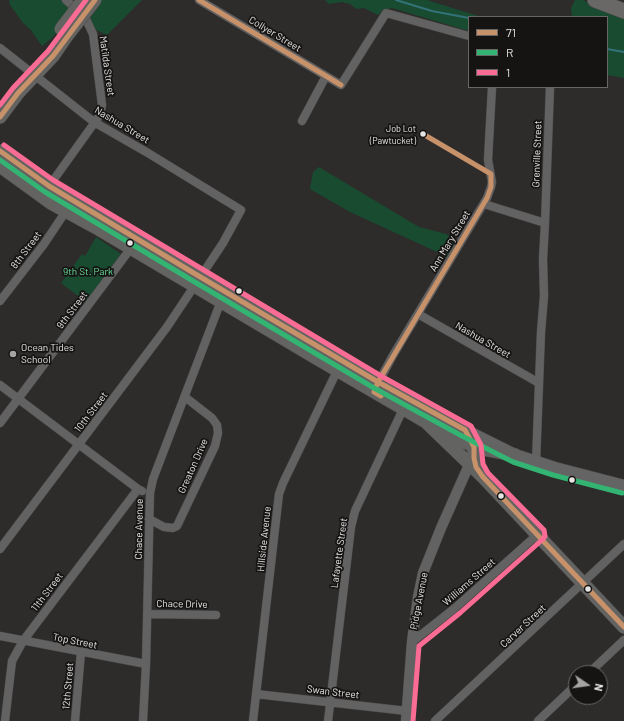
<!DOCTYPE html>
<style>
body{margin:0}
#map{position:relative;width:624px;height:721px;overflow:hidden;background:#2d2c2b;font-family:Barlow,sans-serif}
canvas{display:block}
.legend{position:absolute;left:468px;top:16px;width:140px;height:72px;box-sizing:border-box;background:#161413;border:1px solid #696766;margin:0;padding:5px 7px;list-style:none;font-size:12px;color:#e6e4e3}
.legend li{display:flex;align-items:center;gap:8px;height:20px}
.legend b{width:20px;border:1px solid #696766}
.north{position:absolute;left:568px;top:665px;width:40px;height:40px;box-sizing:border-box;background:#161413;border:1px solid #696766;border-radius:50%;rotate:103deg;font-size:11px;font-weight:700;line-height:16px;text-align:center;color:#e6e4e3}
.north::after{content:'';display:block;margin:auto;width:14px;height:18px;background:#a5a4a3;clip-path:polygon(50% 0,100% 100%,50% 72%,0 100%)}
</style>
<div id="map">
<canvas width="624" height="721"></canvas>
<ul class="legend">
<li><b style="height:5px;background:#c7916a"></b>71</li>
<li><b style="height:5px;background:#34b473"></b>R</li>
<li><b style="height:5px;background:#fb6c95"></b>1</li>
</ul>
<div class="north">N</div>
</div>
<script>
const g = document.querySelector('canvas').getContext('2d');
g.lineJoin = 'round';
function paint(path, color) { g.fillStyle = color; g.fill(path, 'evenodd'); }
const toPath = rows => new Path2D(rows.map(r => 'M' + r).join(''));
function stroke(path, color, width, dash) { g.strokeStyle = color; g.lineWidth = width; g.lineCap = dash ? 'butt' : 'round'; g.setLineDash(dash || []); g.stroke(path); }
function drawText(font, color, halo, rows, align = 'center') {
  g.font = font + ' Barlow,sans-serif'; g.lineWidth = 3.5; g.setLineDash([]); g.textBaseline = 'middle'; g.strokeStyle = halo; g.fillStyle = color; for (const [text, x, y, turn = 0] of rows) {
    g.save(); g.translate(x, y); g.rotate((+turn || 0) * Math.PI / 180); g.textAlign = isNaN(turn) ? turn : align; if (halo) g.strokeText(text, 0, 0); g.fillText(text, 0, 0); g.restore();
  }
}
paint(toPath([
 [9,0,66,0,76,9,52,38,42,46,31,30,23,23,10,5],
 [93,0,142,0,107,35,92,28,85,11],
 [325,0,427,0,481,17,469,17,469,31,392,8,383,10,378,15,364,8,356,9,350,4,342,2,329,4],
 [575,0,583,0,624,19,624,78,607,75,607,17,572,17,571,8],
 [319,167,419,227,446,234,460,243,450,260,437,252,350,212,310,189,313,172],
 [96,237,121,254,86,302,61,283,82,254,85,256]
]), '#184b30');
stroke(toPath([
 [396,0,432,11,469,18],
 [607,49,624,52]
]), '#337279', 2);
const minor = toPath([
 [199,0,341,85,386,13,469,36],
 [0,48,94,122,148,153,241,210,223,243,167,327,0,549],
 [302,121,326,76],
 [47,189,100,115,102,105,93,34,85,17,66,0],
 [484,204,545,223],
 [0,301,44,244,66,211],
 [418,314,539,383],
 [0,385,138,489,142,491],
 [377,385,392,357,487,198,491,187,492,182,488,160,492,87],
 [0,423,131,248],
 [536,462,541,332,544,296,543,259,545,223,550,87],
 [149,519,164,527,173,528,177,526,215,446,218,433,217,425,212,418,185,397],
 [147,614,216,615],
 [0,636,146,664],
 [412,642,455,608,538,534],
 [589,673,624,640],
 [256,694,407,711],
 [5,721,12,661,23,641,138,489],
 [75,721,81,652],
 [143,721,146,664,150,493,153,479,221,301],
 [253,721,279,494,283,483,337,371],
 [328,721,351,527,355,511,405,405],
 [435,721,624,544],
 [538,721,576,685]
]);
const tertiary = toPath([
 [406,721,412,642,418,597,423,573,441,528,469,465]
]);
const secondary = toPath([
 [465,430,515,455,555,468,624,486]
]);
const primary = toPath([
 [0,117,18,93,53,56,66,37],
 [0,151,49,186,197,275,378,382,465,430,474,447,474,458,476,467,480,472],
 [0,166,51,203,95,227,316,358,426,422,483,477,624,627],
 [439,430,478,448,515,455]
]);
const motorway = toPath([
 [595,0,624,11]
]);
stroke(minor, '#4b4948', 9);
stroke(tertiary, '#4b4948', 11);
stroke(secondary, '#4b4948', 13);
stroke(primary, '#4b4948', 14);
stroke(motorway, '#4b4948', 16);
stroke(minor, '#636262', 8);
stroke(tertiary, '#636262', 10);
stroke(secondary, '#646464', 12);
stroke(primary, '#636362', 13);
stroke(motorway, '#696867', 15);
const primaryBridge = toPath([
 [61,29,83,0],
 [66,37,95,0]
]);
stroke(primaryBridge, '#4b4948', 14, []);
stroke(primaryBridge, '#636362', 13);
stroke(toPath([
 [199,0,341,85],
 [0,117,18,93,53,56,95,0],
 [0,151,49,186,197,275,378,382,465,430,474,447,474,458,476,467,483,477,624,627],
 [381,396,374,392,378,382,487,198,491,187,491,174,423,134]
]), '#c7916a', 5);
stroke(toPath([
 [0,160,45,192,193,281,374,388,462,436,513,462,553,475,622,493]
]), '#34b473', 5);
stroke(toPath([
 [0,105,13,88,48,51,86,0],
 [4,145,53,180,381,376,471,426,481,445,483,464,488,473,544,530,545,536,543,539,460,613,419,646,413,721]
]), '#fb6c95', 5);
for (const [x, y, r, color] of [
 [423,134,3.5,"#e6e4e3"],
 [130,243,3.5,"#e6e4e3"],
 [239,291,3.5,"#e6e4e3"],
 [13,354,4,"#a5a4a3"],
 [572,480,3.5,"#e6e4e3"],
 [501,496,3.5,"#e6e4e3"],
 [588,589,3.5,"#e6e4e3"]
]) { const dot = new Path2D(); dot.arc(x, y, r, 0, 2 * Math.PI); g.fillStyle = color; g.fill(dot); stroke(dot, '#161413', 1.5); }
drawText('9px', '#e6e4e3', '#161413', [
 ["Job Lot",416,129],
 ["(Pawtucket)",416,141]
], 'right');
drawText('10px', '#e6e4e3', '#161413', [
 ["Collyer Street",275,34,31],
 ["Matilda Street",107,66,82],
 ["Nashua Street",122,125,31],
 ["Grenville Street",537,154,-88],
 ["Ann Mary Street",450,241,-59],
 ["8th Street",26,250,-53],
 ["9th Street",72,310,-53],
 ["Nashua Street",483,340,30],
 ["10th Street",91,412,-53],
 ["Greaton Drive",193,466,-66],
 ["Chace Avenue",139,529,-89],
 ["Hillside Avenue",264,539,-84],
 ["Lafayette Street",339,553,-82],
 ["Williams Street",469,582,-41],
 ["11th Street",47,592,-53],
 ["Pidge Avenue",419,601,-79],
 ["Chace Drive",182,604,1],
 ["Carver Street",523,626,-43],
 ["Top Street",75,641,11],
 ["12th Street",68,686,-85],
 ["Swan Street",333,692,7]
]);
drawText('10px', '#67df9c', '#161413', [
 ["9th St. Park",88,272]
]);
drawText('10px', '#e6e4e3', '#161413', [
 ["Ocean Tides",21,348],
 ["School",21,360]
], 'left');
</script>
